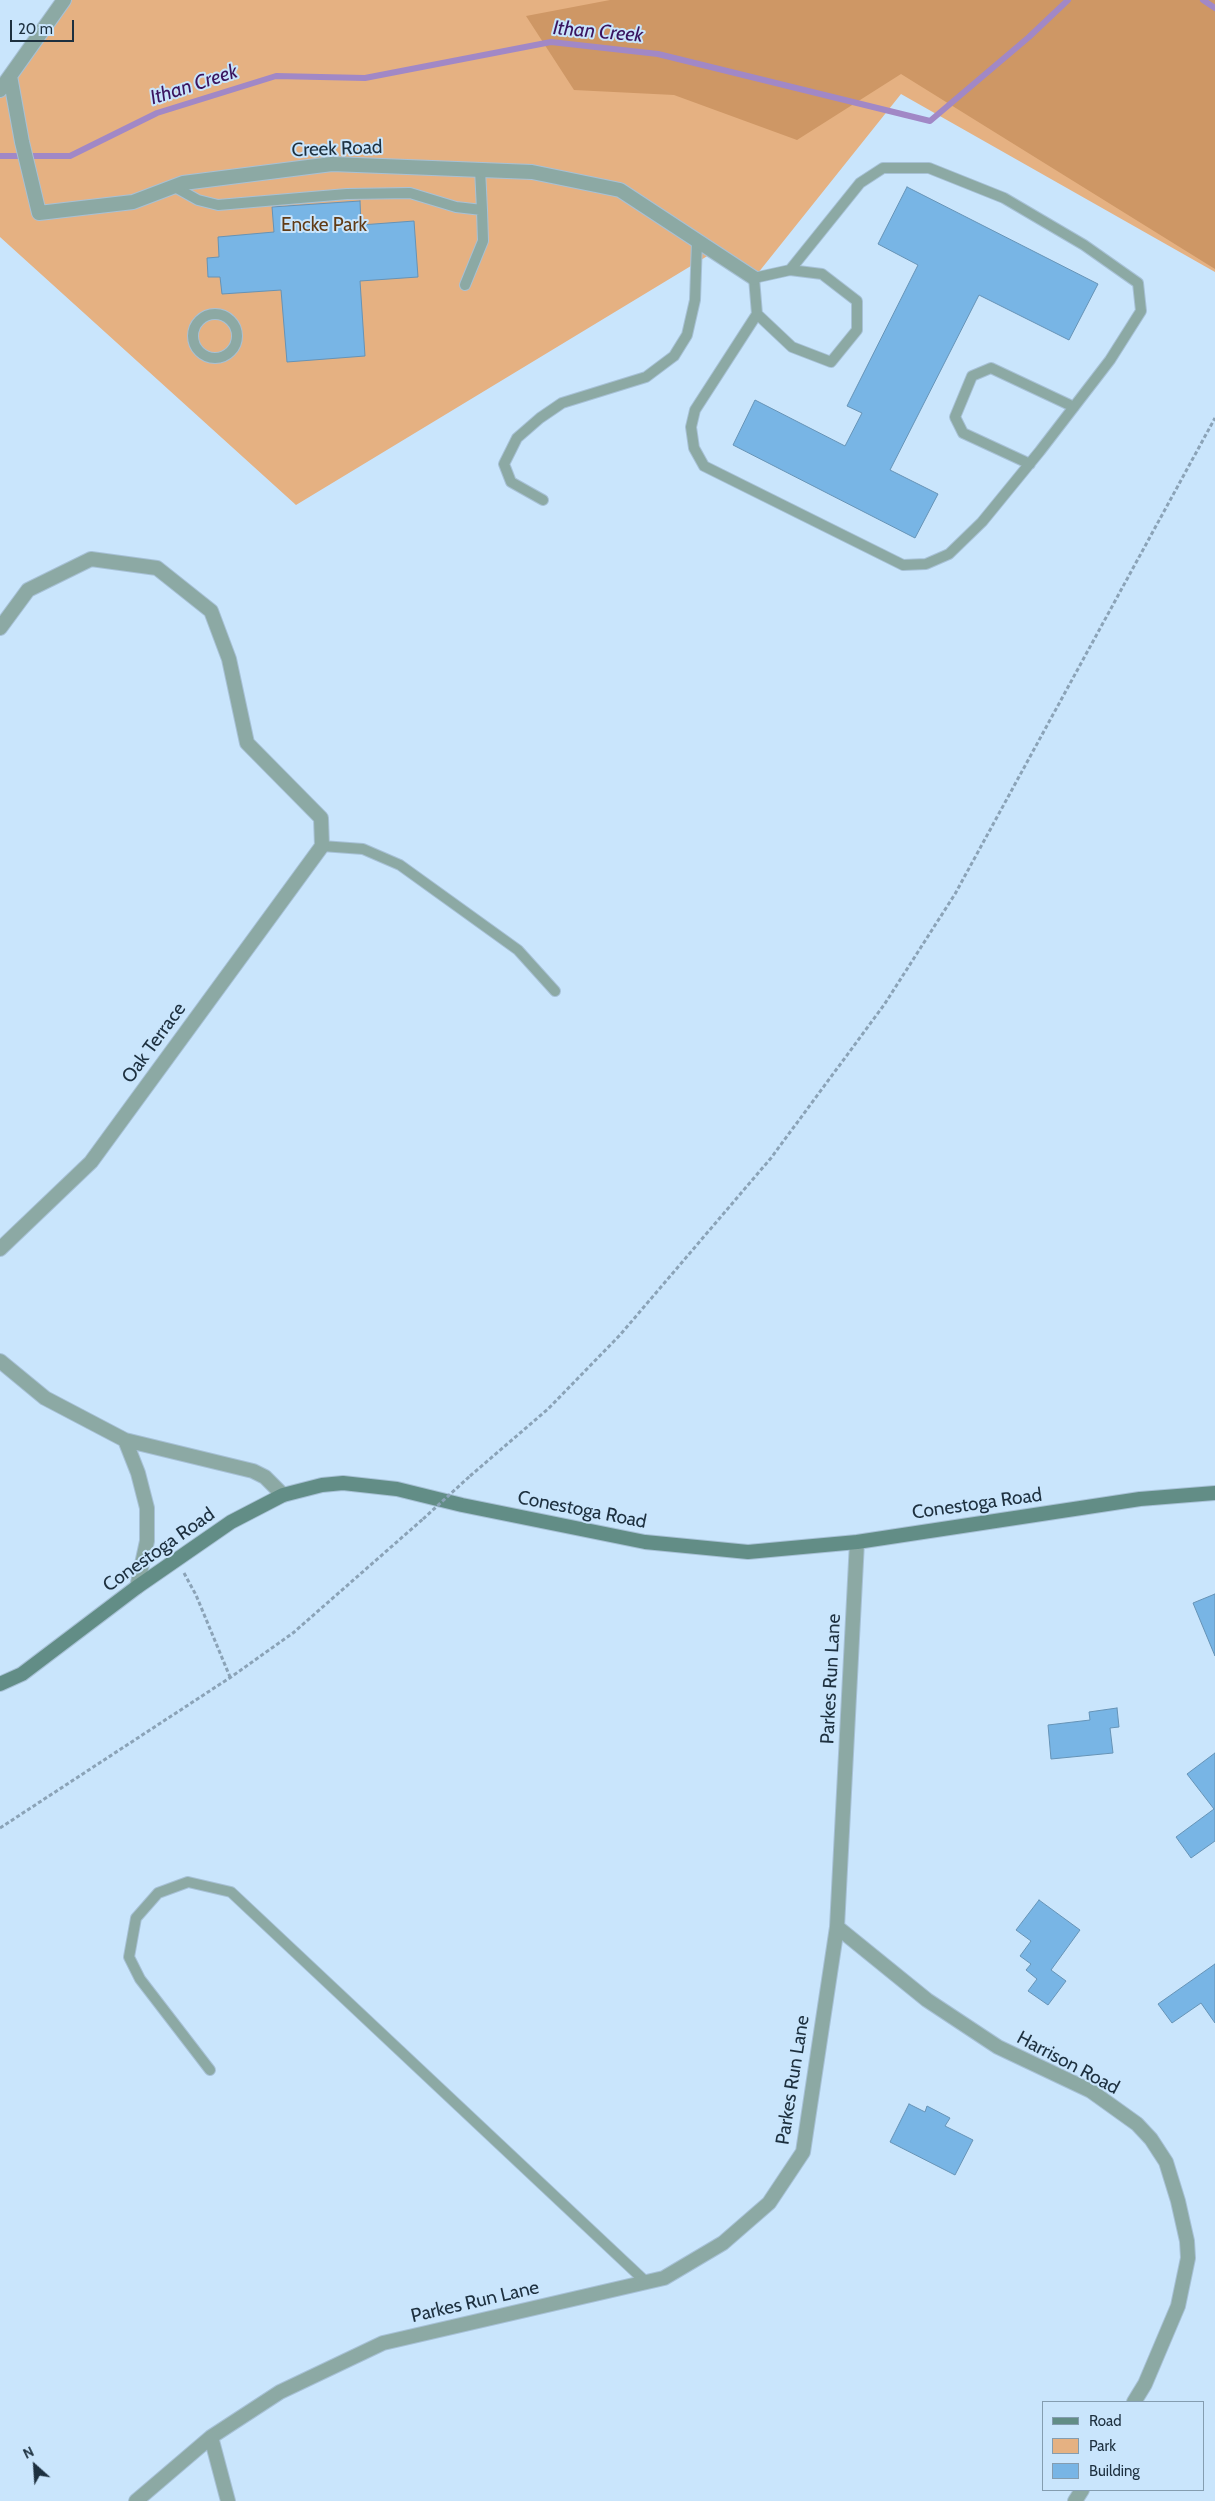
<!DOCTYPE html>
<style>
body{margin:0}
#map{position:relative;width:1215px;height:2501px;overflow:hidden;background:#c9e5fc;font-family:Cabin,sans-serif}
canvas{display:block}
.legend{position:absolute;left:1042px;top:2401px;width:162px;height:90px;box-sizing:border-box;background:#c9e5fc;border:1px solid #849db0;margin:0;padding:6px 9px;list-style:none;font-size:15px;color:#1d303f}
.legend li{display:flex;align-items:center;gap:10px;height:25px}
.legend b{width:25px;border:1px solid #849db0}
.north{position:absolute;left:10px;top:2441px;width:50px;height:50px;-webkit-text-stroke:4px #c9e5fc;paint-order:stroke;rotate:334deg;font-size:14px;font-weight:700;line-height:20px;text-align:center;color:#1d303f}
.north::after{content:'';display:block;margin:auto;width:18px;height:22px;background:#1d303f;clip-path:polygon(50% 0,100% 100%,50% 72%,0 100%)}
.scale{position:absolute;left:10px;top:20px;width:64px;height:22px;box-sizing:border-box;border:2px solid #1d303f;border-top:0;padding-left:6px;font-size:15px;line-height:18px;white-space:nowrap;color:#1d303f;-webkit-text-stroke:4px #c9e5fc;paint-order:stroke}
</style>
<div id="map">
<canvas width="1215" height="2501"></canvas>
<ul class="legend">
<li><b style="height:6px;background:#628d86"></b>Road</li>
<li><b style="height:14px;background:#e5b182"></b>Park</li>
<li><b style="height:14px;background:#78b5e5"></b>Building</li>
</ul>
<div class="north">N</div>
<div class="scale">20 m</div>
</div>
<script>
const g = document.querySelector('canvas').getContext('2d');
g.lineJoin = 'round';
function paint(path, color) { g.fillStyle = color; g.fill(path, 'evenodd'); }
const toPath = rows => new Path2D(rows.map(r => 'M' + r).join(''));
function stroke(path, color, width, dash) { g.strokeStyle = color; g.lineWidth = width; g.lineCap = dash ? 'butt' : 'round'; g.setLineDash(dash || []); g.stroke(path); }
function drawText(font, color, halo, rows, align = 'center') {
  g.font = font + ' Cabin,sans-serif'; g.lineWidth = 4; g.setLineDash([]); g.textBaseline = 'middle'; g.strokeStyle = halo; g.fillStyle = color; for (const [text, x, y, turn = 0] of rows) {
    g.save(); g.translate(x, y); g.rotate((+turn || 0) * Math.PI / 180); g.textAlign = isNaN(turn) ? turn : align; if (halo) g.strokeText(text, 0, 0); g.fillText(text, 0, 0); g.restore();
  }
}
paint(toPath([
 [64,0,1215,0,1215,272,901,94,754,278,714,252,296,505,0,237,0,90]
]), '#e5b182');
paint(toPath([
 [610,0,1215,0,1215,269,901,74,797,140,674,95,574,90,526,16]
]), '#ce9765');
stroke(toPath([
 [1203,0,1215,8],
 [0,156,70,156,157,113,276,76,365,78,551,42,658,54,930,121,1029,37,1068,0]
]), '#a188c6', 6);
const building = toPath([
 [907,187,1098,284,1069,340,979,295,890,470,938,494,915,538,733,445,755,400,845,446,862,413,847,406,918,265,878,244,907,187],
 [360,201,361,225,414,221,418,277,360,281,365,356,287,362,281,290,222,294,220,277,208,277,207,258,219,257,218,237,274,232,272,207,360,201],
 [1215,1594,1215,1656,1193,1603,1215,1594],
 [1117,1708,1119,1727,1110,1728,1113,1753,1051,1759,1048,1725,1090,1720,1089,1712,1117,1708],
 [1215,1753,1215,1841,1191,1858,1176,1837,1214,1809,1187,1774,1215,1753],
 [1039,1900,1080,1930,1051,1970,1066,1981,1048,2005,1028,1991,1037,1979,1026,1970,1031,1964,1020,1956,1031,1941,1016,1930,1039,1900],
 [1215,1964,1215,2023,1201,2003,1172,2023,1158,2004,1215,1964],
 [909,2104,925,2112,927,2106,950,2118,945,2126,973,2140,955,2175,890,2142,909,2104]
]);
paint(building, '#78b5e5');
stroke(building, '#6693b6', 1);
const service = toPath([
 [173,186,198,200,218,205,347,194,410,193,456,207,482,210,480,169],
 [790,270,822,274,857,301,857,330,831,362,792,347,757,314,754,278,790,270],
 [465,285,483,241,482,210],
 [757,314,695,410,691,427,694,448,704,466,903,565,926,564,949,554,982,522,1040,451,1110,360,1141,311,1138,283,1084,245,1004,198,929,168,883,168,860,183,790,270],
 '193 336a22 22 0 1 1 44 0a22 22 0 1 1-44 0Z',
 [1030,464,963,433,955,417,972,376,991,368,1074,407],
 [543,500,511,482,504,464,517,438,540,418,562,403,646,377,674,356,687,335,695,300,697,241],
 [322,846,363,849,400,865,518,950,555,991],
 [210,2070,140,1979,129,1957,136,1918,158,1893,188,1882,231,1892,646,2282]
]);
const minor = toPath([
 [10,76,22,142,39,213,133,202,183,183,332,164,532,172,620,190,754,278],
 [0,90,64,0],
 [0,628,28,590,91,559,157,568,211,611,229,659,247,743,321,818,322,846,91,1162,0,1249],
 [0,1361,45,1398,125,1440,253,1471,265,1477,283,1495],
 [125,1440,138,1473,147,1508,147,1541,137,1587],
 [837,1927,927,2000,998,2047,1091,2091,1137,2124,1151,2139,1166,2162,1178,2201,1187,2241,1188,2258,1178,2306,1145,2384,1134,2402],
 [211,2437,228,2501],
 [136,2501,211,2437,280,2392,383,2343,664,2278,723,2243,769,2203,803,2152,837,1927,857,1542],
 [1075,2501,1082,2490]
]);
const secondary = toPath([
 [0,1684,22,1674,137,1587,231,1522,283,1495,322,1485,343,1483,397,1489,462,1505,645,1542,748,1552,857,1542,1140,1499,1215,1493]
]);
stroke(service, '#a7c1d6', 12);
stroke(minor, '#a7c1d6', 16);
stroke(secondary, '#a7c1d6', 16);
stroke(toPath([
 [470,1476,548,1409,620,1335,771,1158,884,1005,955,894,1215,418],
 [184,1573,196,1595,230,1677],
 [0,1828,231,1677,293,1633,423,1519]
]), '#8ba3b7', 3, [4, 2.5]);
stroke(service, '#8ca9a4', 10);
stroke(minor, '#8ca9a4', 14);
stroke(secondary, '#628d86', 14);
stroke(toPath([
 [423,1519,470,1476]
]), '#8ba3b7', 3, [4, 2.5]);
drawText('19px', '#1d303f', '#c9e5fc', [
 ["Creek Road",337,149,-2],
 ["Oak Terrace",154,1043,-54],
 ["Conestoga Road",977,1504,-8],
 ["Conestoga Road",582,1510,11],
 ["Conestoga Road",159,1550,-35],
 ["Parkes Run Lane",831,1679,-87],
 ["Harrison Road",1068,2063,28],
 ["Parkes Run Lane",793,2080,-81],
 ["Parkes Run Lane",475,2302,-13]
]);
drawText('19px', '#613b15', '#c9e5fc', [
 ["Encke Park",324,225]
]);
drawText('italic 20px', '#3a145e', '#c9e5fc', [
 ["Ithan Creek",598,32,5],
 ["Ithan Creek",194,85,-18]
]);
</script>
